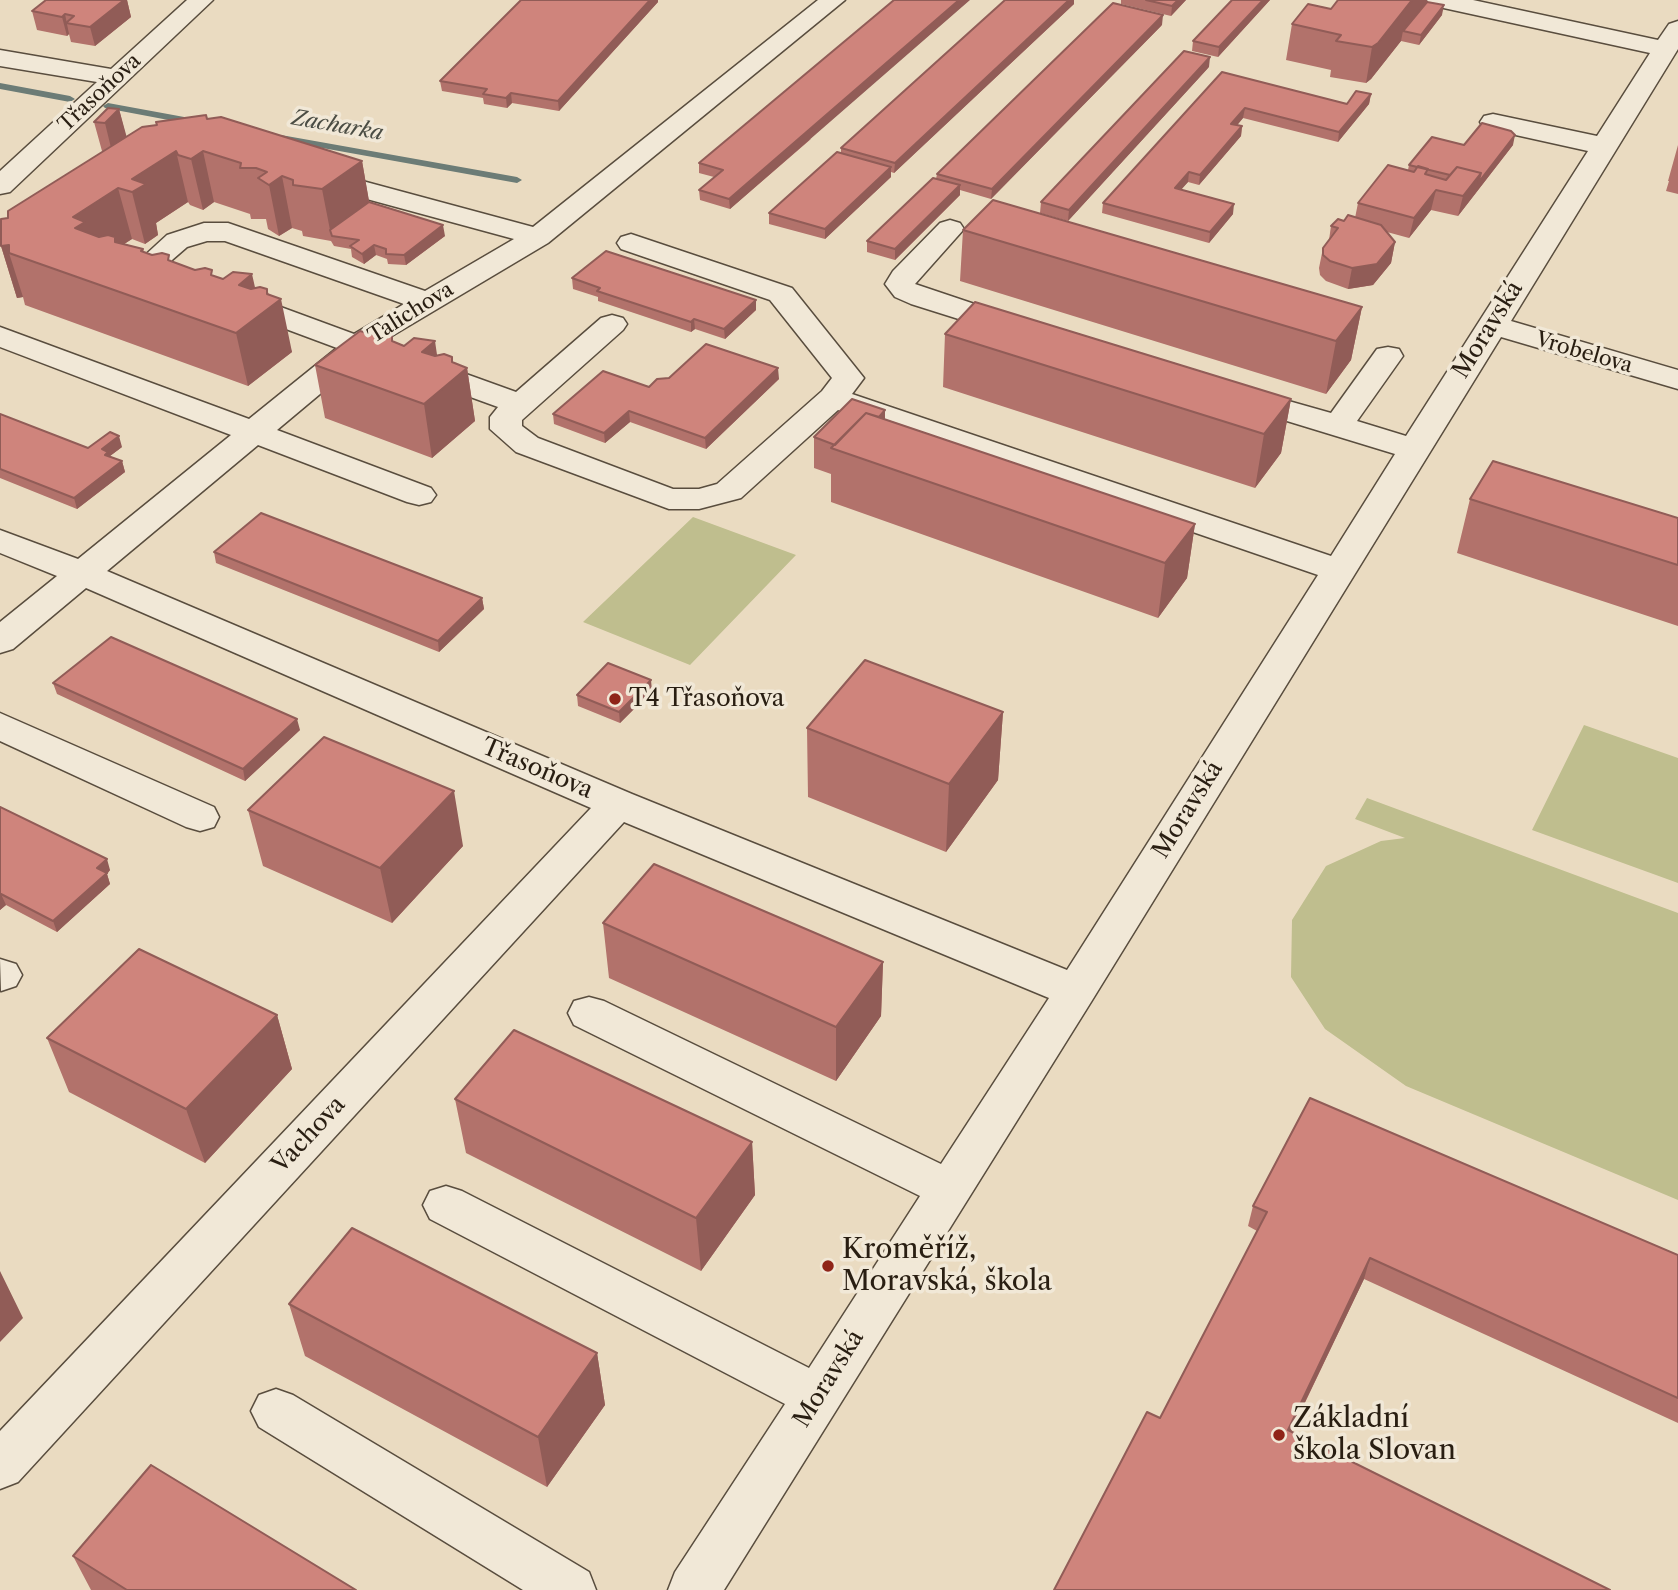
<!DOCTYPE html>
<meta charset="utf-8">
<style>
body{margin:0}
canvas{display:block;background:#eadbc1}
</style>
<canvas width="1678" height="1590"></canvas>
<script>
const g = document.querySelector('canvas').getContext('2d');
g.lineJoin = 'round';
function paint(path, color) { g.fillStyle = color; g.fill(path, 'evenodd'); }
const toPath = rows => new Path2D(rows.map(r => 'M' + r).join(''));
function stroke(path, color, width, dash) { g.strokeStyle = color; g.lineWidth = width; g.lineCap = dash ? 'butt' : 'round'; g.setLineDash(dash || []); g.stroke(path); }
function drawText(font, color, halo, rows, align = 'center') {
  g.font = font + ' "Libre Caslon Text",serif'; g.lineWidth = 7; g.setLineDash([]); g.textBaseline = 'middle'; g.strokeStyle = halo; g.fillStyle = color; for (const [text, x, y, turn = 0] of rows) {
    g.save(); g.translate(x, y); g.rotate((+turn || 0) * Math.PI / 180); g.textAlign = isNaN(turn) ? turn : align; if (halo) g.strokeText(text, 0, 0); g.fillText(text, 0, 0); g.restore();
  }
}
paint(toPath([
 [693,517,796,555,690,665,583,622],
 [1584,725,1678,758,1678,883,1532,830],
 [1367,798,1678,913,1678,1200,1406,1086,1325,1029,1291,977,1292,920,1326,866,1381,841,1405,838,1355,819]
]), '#bfbe8e');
paint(toPath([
 [0,83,70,96,75,99,70,102,0,89,0,83],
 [108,103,195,119,200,122,195,125,105,108,103,106,108,103],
 [281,135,517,177,522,180,517,183,278,140,276,138,281,135]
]), '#6c7c76');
const minor = toPath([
 [187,0,213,0,10,192,0,194,0,171,97,82,0,66,0,50,111,69,187,0],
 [818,0,845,0,548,243,380,343,516,392,601,318,612,315,623,318,627,324,623,330,522,420,522,426,538,438,673,489,699,489,717,484,822,391,832,378,770,300,621,249,617,243,621,237,631,234,792,288,864,378,852,394,1331,556,1395,454,1228,403,1223,396,1228,389,1239,387,1331,413,1377,349,1388,347,1399,349,1403,356,1357,421,1406,436,1588,151,1484,128,1480,122,1484,116,1493,114,1597,136,1650,53,1439,7,1430,5,1427,0,1473,0,1658,40,1669,24,1678,21,1678,49,1511,321,1678,370,1678,389,1501,337,1091,1002,724,1590,668,1590,675,1572,785,1404,430,1219,423,1205,430,1191,446,1186,462,1191,809,1368,920,1196,574,1025,568,1013,574,1001,589,997,604,1001,941,1164,1049,998,624,822,18,1482,0,1489,0,1431,591,808,86,588,13,649,0,653,0,622,57,576,0,553,0,530,78,559,231,435,0,347,0,327,249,419,337,348,149,278,141,265,143,257,167,235,204,223,228,223,425,291,514,239,308,183,304,177,308,171,318,169,533,227,818,0],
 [207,241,225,241,404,304,354,334,172,267,172,260,187,247,207,241],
 [363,358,498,407,490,417,490,429,516,452,669,509,699,509,741,498,838,410,1318,575,1067,970,632,794,107,571,258,445,407,502,419,505,431,502,436,495,431,488,277,430,363,358],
 [950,220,960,223,964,229,915,284,1025,321,1029,327,1025,333,1014,336,1003,333,911,304,895,297,885,284,893,271,940,223,950,220],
 [0,713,214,807,219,817,214,827,200,831,186,827,0,741,0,713],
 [0,959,16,964,22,975,16,986,1,991,0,959],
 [276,1389,293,1395,589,1572,596,1590,523,1590,259,1427,251,1411,259,1395,276,1389]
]);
stroke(minor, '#594d3e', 3);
paint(minor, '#f1e8d7');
paint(toPath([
 [46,0,127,0,131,17,95,46,71,42,69,34,67,36,37,30,32,11],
 [521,0,658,0,658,2,559,111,512,103,507,108,484,104,483,98,442,91,440,81],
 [1005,0,1074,0,1074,4,894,173,891,172,891,177,825,239,769,224,769,213,841,153,841,148],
 [1121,0,1186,0,1171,16,1121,4],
 [1232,0,1270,0,1218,57,1192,51,1193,41],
 [1338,0,1427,0,1427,2,1442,15,1419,45,1401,41,1371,79,1366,83,1330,77,1331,70,1286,60,1292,24,1331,9],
 [1162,25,991,199,960,190,960,195,895,260,867,252,867,241,936,179,937,174],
 [1209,67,1068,221,1040,213,1041,202],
 [1222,72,1347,104,1371,94,1369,104,1338,142,1243,118,1237,125,1242,126,1241,136,1199,185,1188,182,1181,189,1233,214,1209,243,1102,213,1103,203],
 [119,109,126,137,207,119,362,161,369,202,445,236,406,265,388,264,387,259,376,255,364,264,352,257,351,249,334,246,331,241,303,236,302,231,292,228,279,236,268,229,266,219,251,219,250,214,214,202,203,210,190,205,188,202,156,223,158,235,145,244,132,239,124,244,143,249,144,252,213,276,255,288,267,289,269,295,292,352,248,386,25,305,23,297,17,298,1,246,8,218,104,151,102,151,94,122],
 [811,139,730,209,700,200,699,190,714,177,699,173,699,163],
 [1464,145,1513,145,1458,216,1431,210,1409,238,1387,232,1395,242,1391,263,1373,285,1348,289,1326,281,1320,275,1319,268,1323,248,1329,240,1331,226,1344,221,1355,218,1358,203,1408,170,1409,165],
 [1678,145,1678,194,1666,191,1669,181,1668,181],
 [963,230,1362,307,1351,360,1326,394,960,281],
 [572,278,756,300,756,310,725,339,695,329,691,332,598,301,598,297,573,289],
 [945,334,1291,399,1281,453,1255,488,943,387],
 [375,335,392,336,393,342,437,355,467,368,475,421,432,458,325,418,315,365],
 [779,379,706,449,630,422,605,443,554,424,553,414,649,387],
 [0,414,88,448,122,447,110,456,122,461,125,472,77,509,0,478],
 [885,419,1195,524,1187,578,1158,618,831,502,831,474,814,468,814,437],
 [1470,499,1678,518,1678,626,1457,553],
 [214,552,482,598,484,609,439,652,216,563],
 [53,683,300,730,245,781,57,694],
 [652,691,620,723,578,706,577,695],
 [1003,712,998,780,946,852,808,797,807,728],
 [0,807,110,870,107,874,110,884,57,932,6,905,0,910],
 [248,810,463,846,392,923,263,866],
 [603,923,883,962,881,1016,836,1081,609,978],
 [277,1015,292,1069,205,1163,69,1092,47,1038],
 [455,1099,752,1142,755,1195,701,1271,466,1153],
 [1253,1206,1678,1255,1678,1423,1364,1279,1291,1432,1257,1231,1248,1226],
 [289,1304,597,1353,605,1405,547,1487,305,1356],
 [73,1556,356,1590,91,1590]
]), '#b2726b');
paint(toPath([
 [124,0,127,0,131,17,95,46,90,27],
 [650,0,658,0,658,2,559,111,558,101],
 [959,0,970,0,730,209,729,199],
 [1069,0,1074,0,1074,4,894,173,895,163],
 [1178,0,1186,0,1171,16,1172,6],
 [1263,0,1270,0,1218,57,1219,47],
 [1412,0,1427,0,1425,11,1403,31,1401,41,1371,79,1366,83,1372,47],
 [1444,5,1442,15,1419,45,1421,35],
 [65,14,69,34,67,36,62,17],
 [1163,15,1162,25,991,199,992,189],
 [1210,57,1209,67,1068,221,1069,210],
 [511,93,512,103,507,108,506,98],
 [1371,94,1369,104,1338,142,1339,132],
 [1245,108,1243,118,1230,134,1231,124],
 [119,109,127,138,112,152,105,123],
 [1242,126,1241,136,1199,185,1200,175],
 [1515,135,1513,145,1458,216,1463,196,1481,173],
 [176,151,188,202,156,223,158,235,145,244,132,192,132,179],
 [203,151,214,202,203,210,191,159],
 [362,161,371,212,330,230,322,189],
 [891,167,891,177,825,239,825,229],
 [1189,172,1188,182,1174,198,1175,188],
 [282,176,292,228,279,236,269,185],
 [960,185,960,195,895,260,895,249],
 [118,188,132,239,118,248,89,280,73,217],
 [1436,190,1431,210,1409,238,1414,218],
 [1234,204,1233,214,1209,243,1210,232],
 [443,225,445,236,406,265,404,255],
 [1395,242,1391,263,1373,285,1348,289,1352,268],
 [9,245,9,253,23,297,17,298,1,246],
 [374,245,376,255,364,264,362,254],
 [252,274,261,314,267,294,267,289,271,307,281,299,292,352,248,386,236,333,239,285],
 [756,300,756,310,725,339,724,329],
 [1362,307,1351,360,1326,394,1336,341],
 [694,319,695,329,691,332,691,322],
 [435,341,442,389,452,362,452,357,455,378,467,368,475,421,432,458,424,404,422,352],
 [778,368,779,379,706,449,705,438],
 [1291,399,1281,453,1255,488,1264,434],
 [885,410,885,441,862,435],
 [629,411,630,422,605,443,604,433],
 [119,436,122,447,110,456,108,465,102,449],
 [122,461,125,472,77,509,74,498],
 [1195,524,1187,578,1158,618,1165,563],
 [482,598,484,609,439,652,438,641],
 [651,680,652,691,620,723,619,712],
 [1003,712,998,780,946,852,949,784],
 [297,719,300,730,245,781,243,769],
 [454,791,463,846,392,923,380,868],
 [107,859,110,870,107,874,110,884,57,932,53,921,97,868],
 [1,894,6,905,0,910,0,896],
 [883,962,881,1016,836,1081,836,1027],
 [277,1015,292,1069,205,1163,186,1109],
 [752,1142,755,1195,701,1271,696,1218],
 [1370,1258,1364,1279,1282,1450,1288,1430],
 [0,1271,23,1318,0,1342],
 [597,1353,605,1405,547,1487,538,1437]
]), '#915c57');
const building = toPath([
 [46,0,124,0,90,27,66,23,74,16,65,14,62,17,32,11,46,0],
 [521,0,650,0,558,101,511,93,506,98,483,94,487,89,440,81,521,0],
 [894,0,959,0,729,199,699,190,723,170,699,163,894,0],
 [1005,0,1069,0,895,163,841,148,1005,0],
 [1146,0,1178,0,1172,6,1146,0],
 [1232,0,1263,0,1219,47,1193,41,1232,0],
 [1338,0,1412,0,1378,43,1372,47,1336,41,1341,35,1292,24,1308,4,1331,9,1338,0],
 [1427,2,1444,5,1421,35,1403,31,1427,2],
 [1113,3,1163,15,992,189,937,174,1113,3],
 [1184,51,1210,57,1069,210,1041,202,1184,51],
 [1222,72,1347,104,1356,91,1371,94,1339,132,1245,108,1231,124,1242,126,1200,175,1189,172,1175,188,1234,204,1210,232,1103,203,1222,72],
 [108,108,119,109,105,123,94,122,108,108],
 [206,115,207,119,221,117,362,161,322,189,293,185,293,180,282,176,269,185,258,178,267,172,256,168,240,168,241,163,203,151,191,159,178,155,176,151,132,179,146,184,132,192,118,188,73,217,85,222,75,228,99,237,108,235,115,237,115,242,143,249,141,251,152,255,162,253,169,255,168,260,195,270,205,268,212,270,211,275,223,279,233,272,252,274,239,285,251,289,260,287,267,289,267,294,281,299,236,333,9,253,9,245,1,246,1,219,8,218,8,211,142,127,157,125,156,122,206,115],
 [1482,123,1511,131,1515,135,1478,183,1481,173,1457,167,1450,175,1409,165,1432,137,1464,145,1482,123],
 [837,152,891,167,825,229,769,213,837,152],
 [1388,165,1414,172,1418,166,1428,169,1425,174,1446,180,1457,167,1481,173,1463,196,1436,190,1414,218,1358,203,1388,165],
 [933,178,960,185,895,249,867,241,933,178],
 [993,200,1362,307,1336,341,963,230,993,200],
 [369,202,443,225,404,255,386,254,386,249,374,245,362,254,350,246,359,240,332,236,330,230,369,202],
 [1348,215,1381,225,1395,242,1377,264,1352,268,1330,261,1323,255,1323,248,1338,228,1331,226,1338,219,1344,221,1348,215],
 [606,251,756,300,724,329,694,319,691,322,597,291,600,288,572,278,606,251],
 [975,302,1291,399,1264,434,945,334,975,302],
 [360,331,375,335,384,333,392,336,392,341,404,346,414,338,435,341,422,352,435,356,444,354,452,357,452,362,467,368,424,404,315,365,360,331],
 [706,344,778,368,705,438,629,411,604,433,553,414,603,371,649,387,657,379,669,378,706,344],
 [852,399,885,410,879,417,866,413,835,445,814,437,852,399],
 [866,413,1195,524,1165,563,831,448,866,413],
 [0,414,88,448,110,432,119,436,102,449,108,452,105,455,122,461,74,498,0,469,0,414],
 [1493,461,1678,518,1678,565,1470,499,1493,461],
 [261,513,482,598,438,641,214,552,261,513],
 [111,637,297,719,243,769,53,683,111,637],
 [865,660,1003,712,949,784,807,728,865,660],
 [608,663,651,680,619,712,577,695,608,663],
 [324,737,454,791,380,868,248,810,324,737],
 [0,807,107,859,97,868,107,873,53,921,1,894,0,896,0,807],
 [654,864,883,962,836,1027,603,923,654,864],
 [139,949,277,1015,186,1109,47,1038,139,949],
 [514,1030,752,1142,696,1218,455,1099,514,1030],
 [1310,1098,1678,1255,1678,1398,1370,1258,1288,1430,1610,1590,1054,1590,1147,1412,1160,1418,1267,1212,1253,1206,1310,1098],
 [352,1228,597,1353,538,1437,289,1304,352,1228],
 [151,1465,356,1590,127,1590,73,1556,151,1465]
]);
paint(building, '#cf847c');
stroke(building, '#915c57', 2);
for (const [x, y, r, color] of [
 [615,699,7,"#8f2418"],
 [828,1266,7,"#8f2418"],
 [1279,1435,7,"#8f2418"]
]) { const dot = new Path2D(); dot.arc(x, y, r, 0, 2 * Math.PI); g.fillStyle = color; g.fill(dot); stroke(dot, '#f1e8d7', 2.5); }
drawText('21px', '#291e12', '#f1e8d7', [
 ["Třasoňova",100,93,-43],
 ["Talichova",411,313,-32],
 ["Vrobelova",1584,353,16]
]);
drawText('italic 21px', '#4b4d44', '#f1e8d7', [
 ["Zacharka",337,126,10]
]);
drawText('24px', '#291e12', '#f1e8d7', [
 ["Moravská",1488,330,-58],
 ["Třasoňova",537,769,23],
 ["Moravská",1188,810,-58],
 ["Vachova",309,1135,-47],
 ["Moravská",829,1379,-58]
]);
drawText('24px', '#291e12', '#f1e8d7', [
 ["T4 Třasoňova",629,699]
], 'left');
drawText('28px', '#291e12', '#f1e8d7', [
 ["Kroměříž,",842,1250],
 ["Moravská, škola",842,1282],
 ["Základní",1293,1419],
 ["škola Slovan",1293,1451]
], 'left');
</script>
